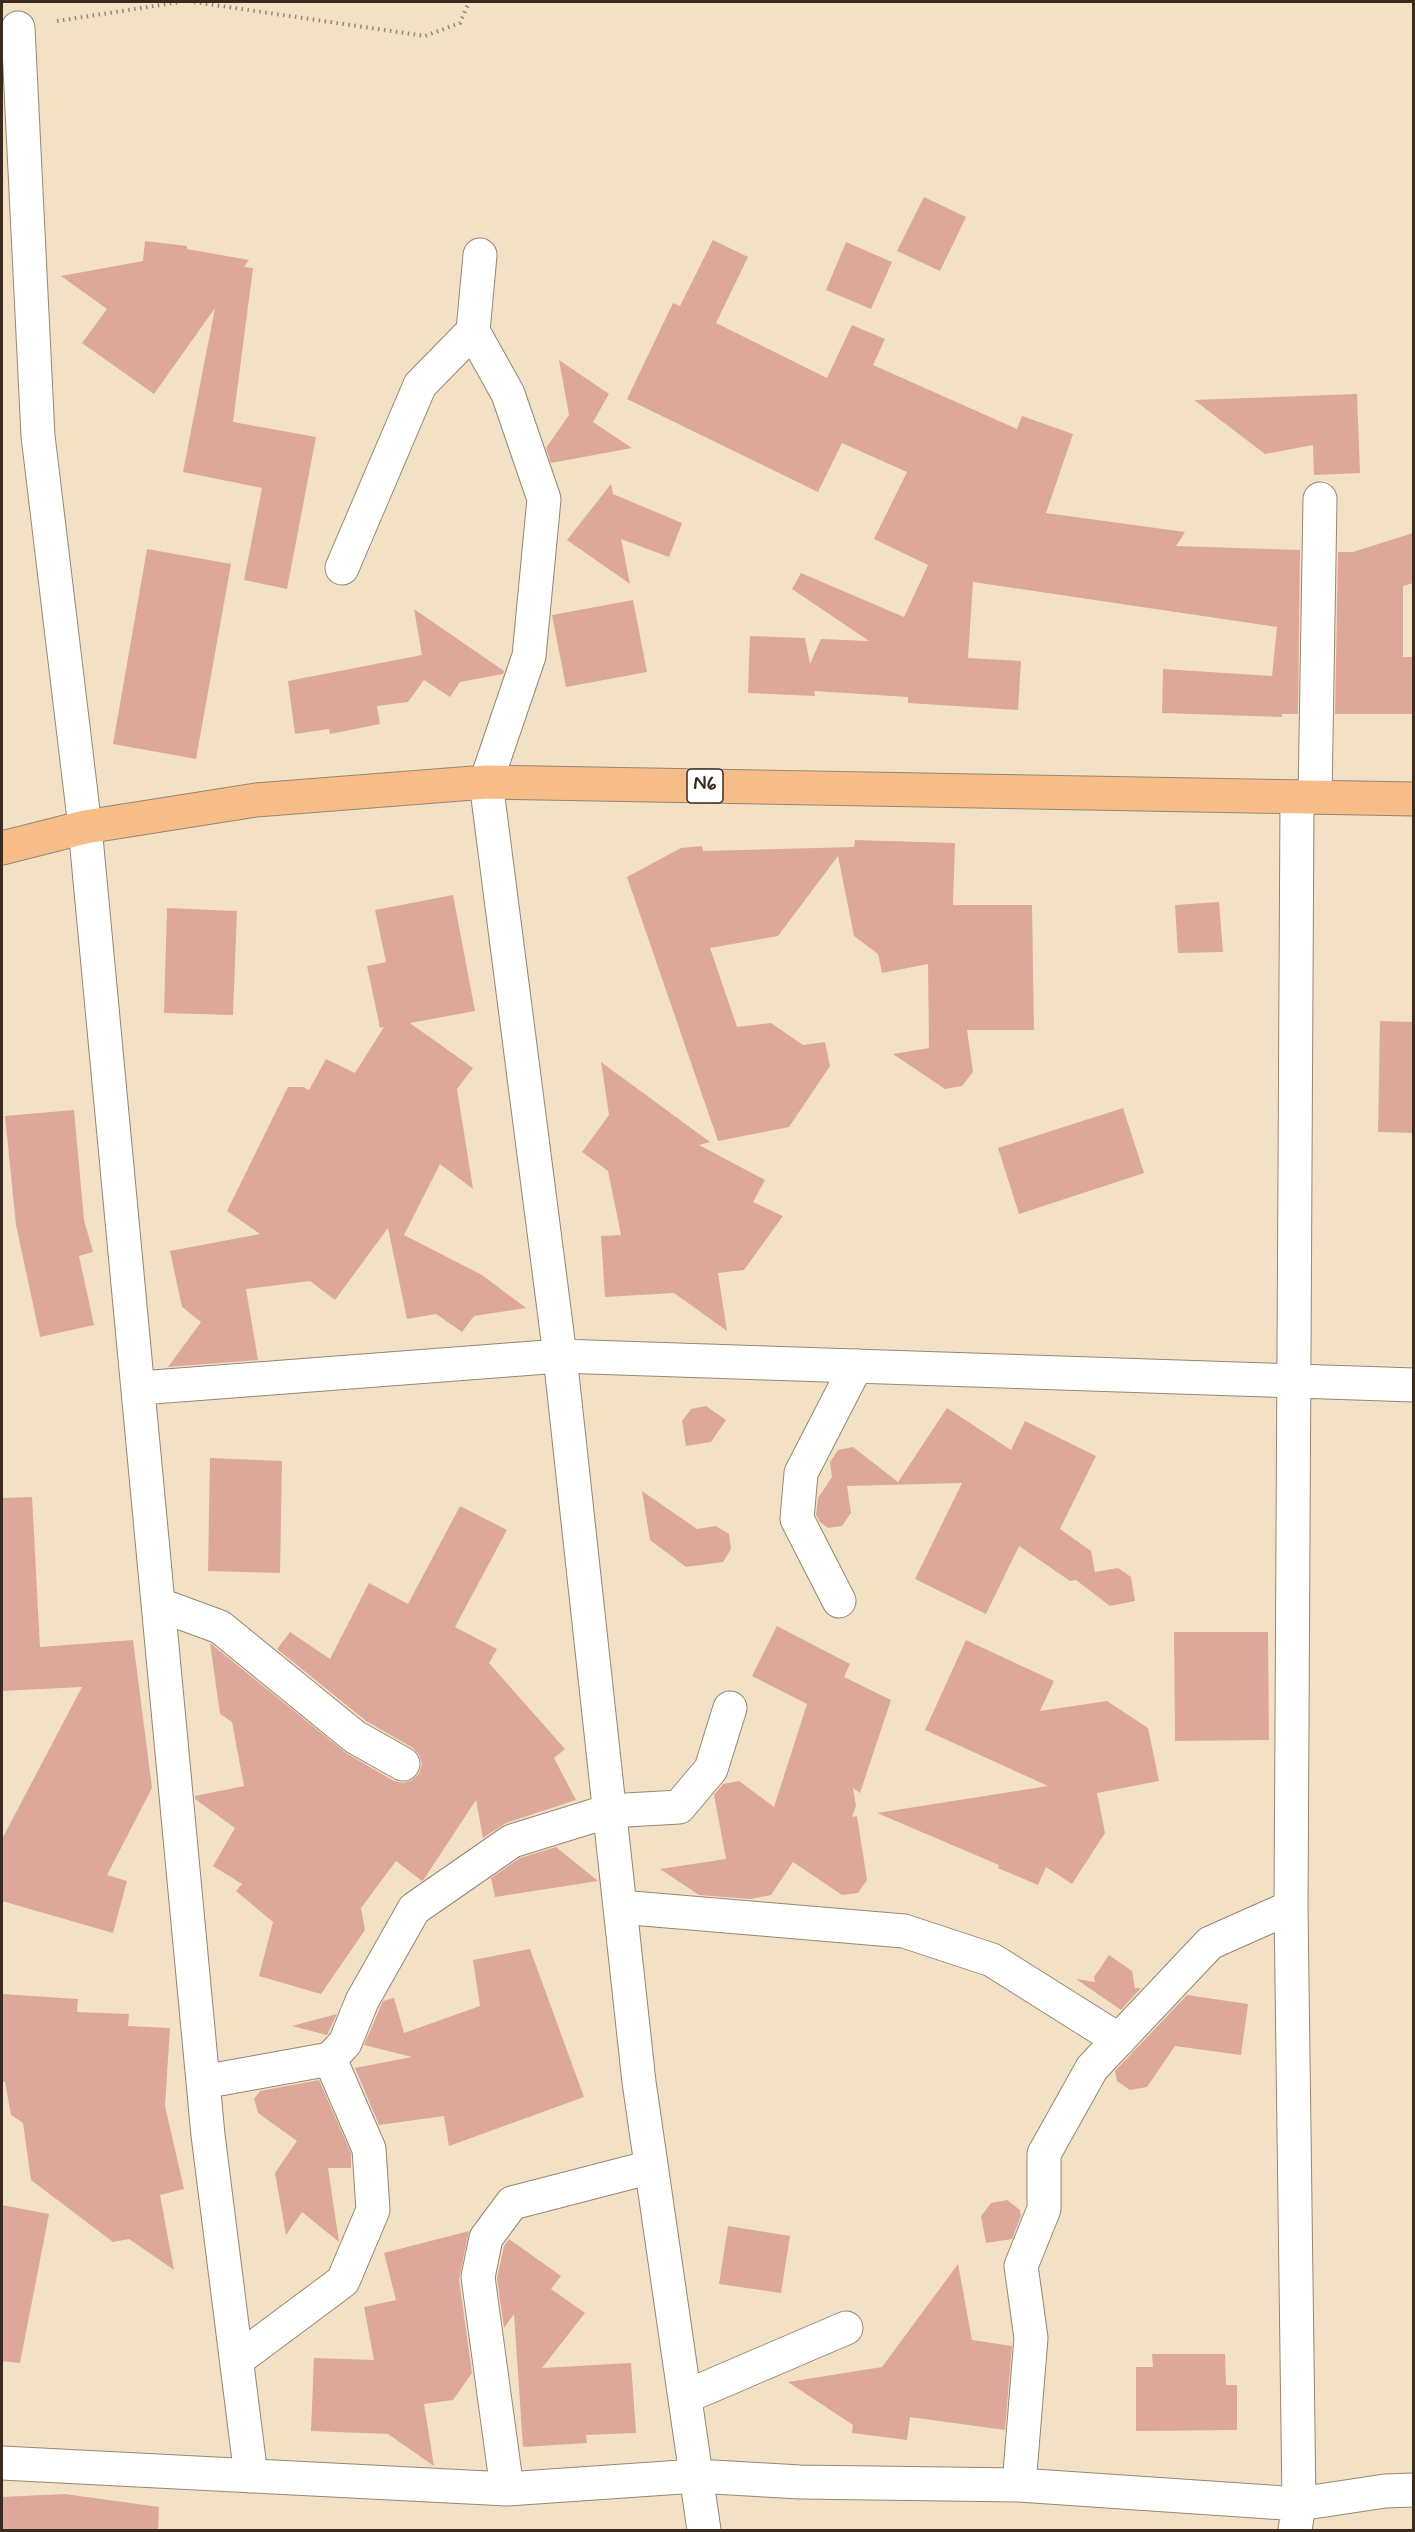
<!DOCTYPE html>
<style>
body{margin:0}
#map{position:relative;width:1415px;height:2532px;overflow:hidden;background:#f3e1c6;font-family:Mynerve,sans-serif}
canvas{display:block}
.frame{position:absolute;inset:0;border:3px solid #3b2a1e;pointer-events:none}
</style>
<div id="map">
<canvas width="1415" height="2532"></canvas>
<div class="frame"></div>
</div>
<script>
const g = document.querySelector('canvas').getContext('2d');
g.lineJoin = 'round';
function paint(path, color) { g.fillStyle = color; g.fill(path, 'evenodd'); }
const toPath = rows => new Path2D(rows.map(r => 'M' + r).join(''));
function stroke(path, color, width, dash) { g.strokeStyle = color; g.lineWidth = width; g.lineCap = dash ? 'butt' : 'round'; g.setLineDash(dash || []); g.stroke(path); }
function drawText(font, color, halo, rows, align = 'center') {
  g.font = font + ' Mynerve,sans-serif'; g.lineWidth = 5; g.setLineDash([]); g.textBaseline = 'middle'; g.strokeStyle = halo; g.fillStyle = color; for (const [text, x, y, turn = 0] of rows) {
    g.save(); g.translate(x, y); g.rotate((+turn || 0) * Math.PI / 180); g.textAlign = isNaN(turn) ? turn : align; if (halo) g.strokeText(text, 0, 0); g.fillText(text, 0, 0); g.restore();
  }
}
paint(toPath([
 [924,197,966,217,940,271,897,251],
 [713,240,748,257,716,323,827,378,852,325,885,339,873,365,1017,429,1022,416,1073,434,1046,513,1185,532,1176,546,1300,550,1298,714,1282,714,1282,717,1162,713,1163,669,1272,676,1277,627,973,582,968,658,1021,661,1018,710,908,703,908,697,814,691,815,696,748,693,750,636,805,638,810,664,821,639,869,641,792,589,801,573,904,617,928,565,874,539,907,472,842,443,818,492,627,399,673,303,680,306],
 [145,241,187,246,187,249,249,260,244,267,253,268,233,422,316,437,287,589,244,580,262,488,183,472,215,308,154,394,82,343,107,309,61,276,143,261],
 [846,242,892,262,871,309,826,290],
 [559,360,609,394,593,422,632,448,551,463,546,448,569,415],
 [1357,394,1360,473,1314,475,1313,445,1265,454,1194,400],
 [611,484,613,494,682,523,669,557,621,539,630,584,567,540],
 [1413,533,1413,583,1403,586,1403,657,1413,657,1413,714,1335,714,1338,552,1353,552],
 [147,549,231,564,196,759,113,744],
 [633,600,647,672,566,687,552,615],
 [414,609,504,671,503,674,460,682,450,697,424,680,408,702,377,706,380,724,330,734,329,729,295,734,288,681,422,655],
 [855,840,955,843,953,905,1032,905,1034,1030,967,1030,973,1072,962,1086,945,1089,893,1054,929,1048,928,964,882,973,878,954,854,936,838,856,778,936,710,948,737,1027,771,1023,803,1045,825,1042,830,1066,789,1127,718,1141,627,877,681,848,702,846,703,851,854,847],
 [453,895,475,1011,410,1023,473,1068,457,1089,473,1189,440,1164,404,1235,482,1275,526,1308,474,1316,462,1332,436,1314,407,1319,388,1228,335,1300,310,1281,246,1289,258,1360,168,1367,201,1322,182,1307,170,1251,260,1234,227,1211,288,1087,303,1087,309,1090,326,1059,355,1073,384,1027,380,1028,367,966,386,962,375,910],
 [1219,902,1223,952,1178,953,1175,905],
 [167,908,237,911,233,1015,164,1013],
 [1380,1021,1413,1022,1413,1133,1378,1132],
 [601,1062,710,1142,699,1145,765,1180,753,1202,783,1216,744,1270,718,1273,727,1331,674,1293,605,1297,601,1236,621,1235,608,1171,582,1152,609,1115],
 [1123,1108,1144,1173,1019,1214,998,1148],
 [74,1110,84,1220,93,1252,79,1256,94,1325,40,1337,16,1225,5,1116],
 [706,1406,726,1420,711,1442,686,1446,682,1421,691,1409],
 [947,1408,1011,1450,1025,1421,1096,1456,1060,1529,1091,1551,1095,1572,1118,1568,1131,1577,1135,1601,1110,1606,1076,1580,1070,1581,1019,1546,986,1614,915,1579,962,1483,847,1486,851,1513,842,1526,828,1528,820,1522,816,1515,818,1498,832,1477,830,1462,838,1450,853,1447,898,1482],
 [210,1458,282,1461,280,1573,208,1571],
 [642,1491,697,1529,716,1526,729,1534,731,1549,723,1562,686,1567,650,1540],
 [32,1497,40,1647,133,1640,152,1788,107,1875,127,1881,113,1933,2,1901,2,1839,82,1687,2,1691,2,1498],
 [460,1506,507,1530,455,1627,497,1649,489,1663,565,1749,554,1758,576,1800,506,1823,483,1838,476,1800,424,1879,422,1881,396,1861,361,1908,365,1930,321,1994,259,1976,273,1922,236,1891,242,1884,213,1866,235,1828,195,1799,195,1796,244,1786,232,1722,220,1714,210,1643,346,1753,394,1781,403,1783,412,1780,419,1774,422,1764,419,1755,413,1748,366,1721,277,1649,290,1632,330,1659,369,1583,408,1604],
 [777,1626,850,1664,844,1677,891,1700,860,1793,853,1788,856,1806,852,1817,857,1816,867,1880,858,1893,842,1895,793,1862,771,1895,751,1899,699,1895,660,1869,726,1859,714,1795,723,1784,739,1781,774,1807,807,1704,752,1676],
 [1174,1632,1268,1632,1269,1740,1175,1741],
 [966,1640,1054,1681,1040,1711,1107,1701,1148,1728,1159,1781,1097,1793,1105,1833,1072,1884,1046,1867,1038,1885,998,1868,999,1865,877,1813,1048,1786,925,1730],
 [556,1847,598,1881,495,1897,491,1878,520,1858],
 [530,1949,584,2097,449,2146,444,2116,379,2125,355,2068,412,2057,364,2045,383,2001,394,1998,404,2033,480,2006,473,1960],
 [1109,1955,1132,1971,1135,1988,1141,1988,1121,2010,1076,1979,1095,1982,1094,1977],
 [2,1994,78,1999,77,2012,129,2014,128,2026,170,2028,165,2106,184,2189,160,2195,174,2270,129,2239,113,2242,31,2180,23,2123,11,2115,5,2082,2,2081],
 [1187,1995,1248,2004,1241,2055,1175,2046,1147,2087,1130,2090,1117,2081,1115,2071],
 [337,2014,327,2035,292,2026],
 [319,2080,351,2153,351,2168,328,2168,339,2242,302,2212,286,2235,275,2173,297,2141,258,2113,254,2099,260,2091],
 [1007,2200,1020,2210,1021,2216,1012,2239,986,2243,981,2216,991,2203],
 [2,2205,49,2214,20,2363,2,2361],
 [728,2226,790,2236,781,2293,719,2284],
 [469,2231,459,2279,472,2373,453,2400,424,2404,434,2466,388,2434,311,2431,314,2358,374,2360,364,2307,396,2300,384,2253],
 [509,2239,561,2276,551,2289,585,2313,542,2368,631,2363,636,2433,586,2435,587,2443,523,2447,514,2314,504,2328,497,2278,504,2246],
 [958,2264,972,2340,1012,2346,1005,2430,910,2417,907,2440,852,2433,853,2425,788,2382,882,2367],
 [1152,2354,1225,2354,1226,2385,1237,2385,1237,2430,1136,2431,1136,2367,1153,2367],
 [65,2494,159,2507,158,2530,2,2530,2,2497]
]), '#dda89a');
const street = toPath([
 [18,28,38,436,85,827,208,2135,251,2476],
 [480,255,473,331,508,394,544,499,529,656,486,782,560,1356,639,2082,704,2530],
 [342,568,420,385,473,331],
 [1315,797,1320,499],
 [140,1388,560,1356,1414,1385],
 [839,1601,797,1519,801,1473,856,1366],
 [160,1605,220,1627,355,1737,403,1764],
 [620,1907,904,1931,992,1960,1119,2040],
 [203,2082,330,2059,345,2043,362,2001,414,1909,512,1841,609,1811,679,1807,711,1769,730,1708],
 [237,2360,343,2281,373,2210,369,2149,330,2059],
 [685,2397,846,2328],
 [2,2463,507,2489,696,2476,800,2482,1019,2485,1299,2504,1385,2491,1414,2490],
 [1019,2485,1031,2338,1021,2266,1044,2209,1044,2154,1092,2068,1210,1943,1291,1907],
 [507,2489,478,2277,486,2238,512,2203,651,2167],
 [1295,2530,1299,2504,1291,1907,1297,797]
]);
const highway = toPath([
 [2,848,85,827,256,800,486,782,1414,799]
]);
stroke(street, '#978672', 35);
stroke(highway, '#978672', 35);
stroke(toPath([
 [194,2,425,36,460,23,469,2],
 [57,21,180,2]
]), '#978672', 4, [1.5, 4.5]);
stroke(street, '#fff', 33);
stroke(highway, '#f7bd88', 33);
for (const [x, y, w] of [
 [705,786,36]
]) { const box = new Path2D(); box.roundRect(x - w / 2, y - 17, w, 34, 4.5); g.fillStyle = '#fff'; g.fill(box); stroke(box, '#3b2a1e', 1.5); }
drawText('bold 20px', '#3b2a1e', null, [
 ["N6",705,786]
]);
</script>
